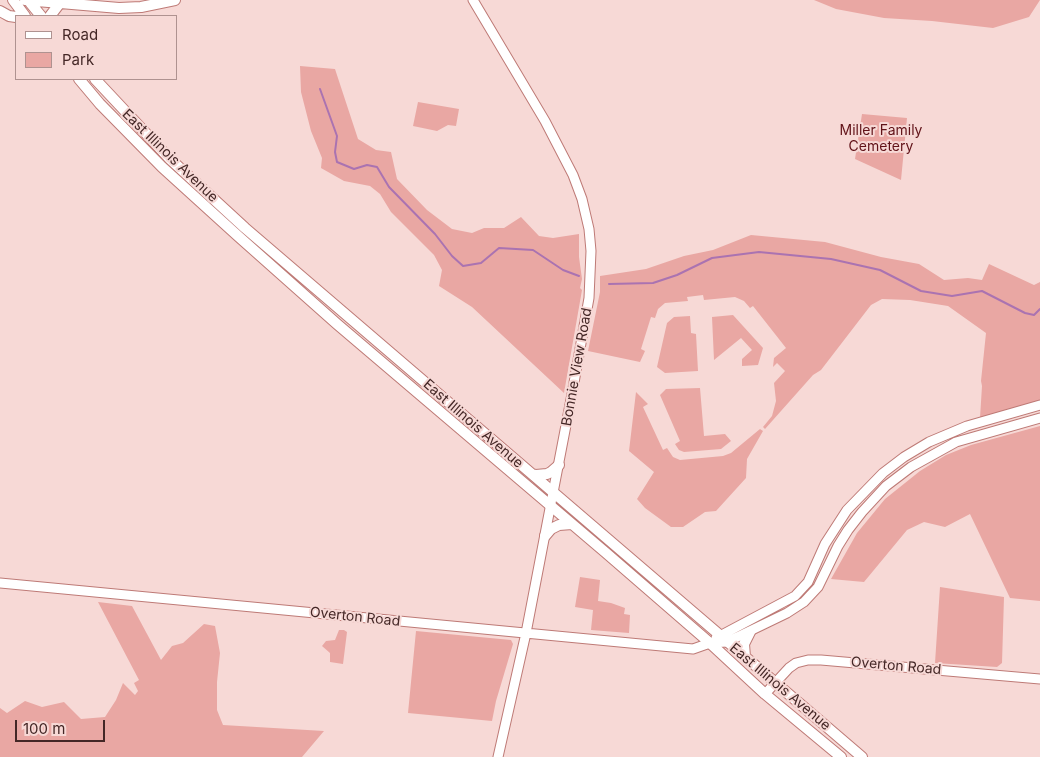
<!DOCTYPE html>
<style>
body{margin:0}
#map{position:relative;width:1040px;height:757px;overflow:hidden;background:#f7d9d6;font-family:Inter,sans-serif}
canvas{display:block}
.legend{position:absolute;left:15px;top:15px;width:162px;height:65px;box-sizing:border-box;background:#f7d9d6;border:1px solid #af9290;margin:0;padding:6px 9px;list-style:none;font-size:15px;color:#442726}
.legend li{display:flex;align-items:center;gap:10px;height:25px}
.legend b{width:25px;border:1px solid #af9290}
.scale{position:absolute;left:15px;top:720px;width:90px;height:22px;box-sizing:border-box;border:2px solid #442726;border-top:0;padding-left:6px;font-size:15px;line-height:18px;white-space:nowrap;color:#442726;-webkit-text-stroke:4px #f7d9d6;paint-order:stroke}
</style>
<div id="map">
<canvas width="1040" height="757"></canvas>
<ul class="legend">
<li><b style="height:6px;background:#fff"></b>Road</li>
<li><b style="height:14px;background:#e9a7a3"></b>Park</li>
</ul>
<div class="scale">100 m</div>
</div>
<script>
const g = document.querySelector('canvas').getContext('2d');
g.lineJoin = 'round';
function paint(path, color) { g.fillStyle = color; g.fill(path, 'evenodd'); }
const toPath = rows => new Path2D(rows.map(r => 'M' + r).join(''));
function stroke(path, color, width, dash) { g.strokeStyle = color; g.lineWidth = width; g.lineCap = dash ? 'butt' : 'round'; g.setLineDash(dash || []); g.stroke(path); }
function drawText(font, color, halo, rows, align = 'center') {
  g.font = font + ' Inter,sans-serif'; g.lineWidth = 4; g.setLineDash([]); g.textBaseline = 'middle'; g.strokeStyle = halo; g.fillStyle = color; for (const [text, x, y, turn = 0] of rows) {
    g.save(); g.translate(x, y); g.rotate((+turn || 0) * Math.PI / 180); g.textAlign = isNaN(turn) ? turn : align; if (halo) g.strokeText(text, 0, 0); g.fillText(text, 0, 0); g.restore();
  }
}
paint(toPath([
 [814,0,1040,0,1029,17,993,28,932,21,884,18,836,9],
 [300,66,335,69,358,139,376,150,391,152,397,179,427,210,452,229,472,233,484,228,504,228,521,217,539,236,553,238,579,234,579,257,582,279,580,288,582,290,564,393,472,307,439,286,442,270,434,255,391,212,380,194,370,186,344,181,321,168,322,158,311,131,301,92],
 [418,102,459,109,456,126,448,125,437,131,413,126],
 [862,114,907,118,901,180,855,159],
 [751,235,825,242,881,257,919,264,944,280,968,278,982,280,989,264,1034,285,1040,282,1040,400,980,418,982,386,981,381,986,333,948,306,910,300,882,299,871,305,821,370,813,375,765,429,763,427,772,416,776,401,774,383,785,371,777,363,773,367,774,358,786,348,753,306,750,308,744,301,735,297,704,300,703,295,687,297,688,301,665,303,658,309,655,318,651,317,641,349,645,351,640,362,588,351,600,292,600,276,646,269,684,256,713,250],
 [733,315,763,348,758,365,742,366,742,359,752,350,741,338,714,360,712,317],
 [690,316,691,333,696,334,698,371,665,373,657,367,667,323,674,317],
 [700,388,704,436,725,434,731,441,721,449,684,452,679,450,675,444,680,441,660,395,666,389],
 [636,392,648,404,643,407,663,450,667,448,673,457,680,460,723,456,731,453,760,429,763,431,747,459,746,478,716,511,705,512,683,527,671,527,645,508,637,499,654,472,629,451],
 [1040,426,1040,601,1010,598,970,514,945,527,924,522,907,530,864,582,831,579,857,533,885,499,920,471,946,455,971,445],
 [580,577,600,580,598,601,611,603,625,608,624,614,630,615,629,633,591,630,593,610,575,607],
 [940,587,1004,597,1002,663,997,667,935,663],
 [98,602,132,606,161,660,172,646,183,643,204,624,215,626,220,653,217,682,217,710,223,725,324,731,302,757,0,757,0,708,7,713,25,701,42,707,64,702,81,719,105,717,116,700,123,683,135,695,138,691,134,683,139,680],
 [339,630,344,630,347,632,343,664,330,662,330,653,322,646,326,641,335,640],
 [416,631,511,640,513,644,496,701,492,721,408,713]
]), '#e9a7a3');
stroke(toPath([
 [320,89,337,136,335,152,337,162,354,169,367,165,377,167,389,187,435,234,452,256,463,266,481,263,499,248,533,250,563,270,579,276],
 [609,284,653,283,677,275,712,258,759,252,831,259,880,270,921,291,952,296,982,291,1025,313,1034,315,1040,309]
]), '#aa73b1', 2);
const minor = toPath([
 [473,0,545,121,573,175,582,199,589,229,591,251,589,298,572,394,526,633,498,757],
 [0,583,693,649,710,643,727,642,787,613,804,602,818,587,838,546,848,530,862,512,886,486,911,467,956,442,1040,418],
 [716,638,795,596,808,582,825,544,847,510,883,473,904,457,929,442,967,426,1040,405],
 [765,694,789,668,796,663,808,660,821,660,1040,679]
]);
const major = toPath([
 [13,0,25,16],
 [25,0,119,8,141,7,175,0],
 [28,0,41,16],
 [0,11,9,16,16,17],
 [50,16,60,3],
 [79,79,100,104,162,167,238,236,337,324,605,552,710,643,765,694,841,757],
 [95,79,170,159,245,228,862,757],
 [532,474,536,475,547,474,551,472,559,465],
 [545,536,551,529,559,525,572,524],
 [745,657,744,644,750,632]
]);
stroke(minor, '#be7a76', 11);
stroke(major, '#be7a76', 12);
stroke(minor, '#fff', 9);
stroke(major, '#fff', 10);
drawText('14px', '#611218', '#f7d9d6', [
 ["Miller Family",881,131],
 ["Cemetery",881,147]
]);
drawText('14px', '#442726', '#f7d9d6', [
 ["East Illinois Avenue",170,156,44],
 ["Bonnie View Road",577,367,-80],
 ["East Illinois Avenue",473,424,41],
 ["Overton Road",355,617,6],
 ["Overton Road",896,666,5],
 ["East Illinois Avenue",780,687,40]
]);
</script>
